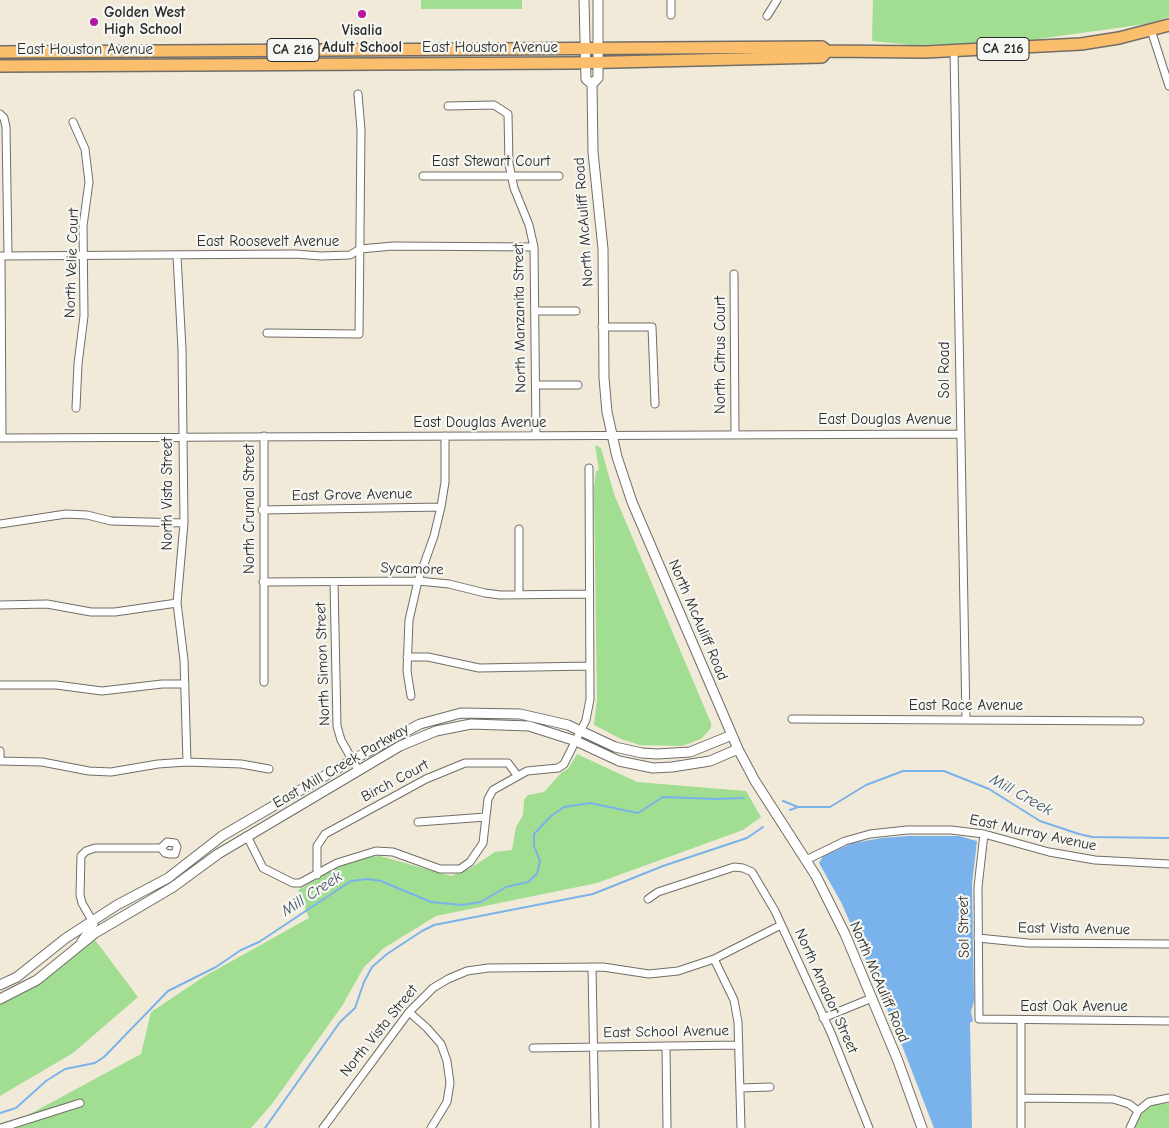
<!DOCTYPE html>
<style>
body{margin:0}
canvas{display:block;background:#f2ead9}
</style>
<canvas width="1169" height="1128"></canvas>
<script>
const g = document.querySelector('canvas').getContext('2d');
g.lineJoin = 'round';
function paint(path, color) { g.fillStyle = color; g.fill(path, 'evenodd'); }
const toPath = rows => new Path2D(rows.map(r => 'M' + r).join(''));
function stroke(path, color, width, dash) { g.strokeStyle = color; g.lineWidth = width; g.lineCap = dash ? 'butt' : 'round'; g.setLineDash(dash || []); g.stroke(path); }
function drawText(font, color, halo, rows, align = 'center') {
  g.font = font + ' "Comic Neue",sans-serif'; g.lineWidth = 4.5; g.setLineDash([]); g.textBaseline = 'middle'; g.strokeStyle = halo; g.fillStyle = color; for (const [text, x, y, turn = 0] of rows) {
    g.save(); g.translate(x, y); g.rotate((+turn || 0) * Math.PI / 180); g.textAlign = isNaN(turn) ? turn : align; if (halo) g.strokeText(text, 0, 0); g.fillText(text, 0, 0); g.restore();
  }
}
paint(toPath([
 [421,0,522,0,522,9,421,9],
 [873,0,1169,0,1169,17,1146,24,1009,43,912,45,872,41],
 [595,445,601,448,614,494,711,723,711,728,701,739,682,746,640,745,621,739,594,725,597,698,594,488,596,471,599,470],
 [577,754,637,782,746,791,761,817,743,830,597,883,436,916,384,948,364,967,342,1006,272,1104,251,1128,4,1128,141,1054,151,1012,205,976,309,918,298,890,332,870,360,858,380,856,451,876,469,869,495,852,512,850,516,827,523,815,524,800,528,795,544,792,562,772,568,769],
 [95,940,138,997,73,1053,0,1096,0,1004,26,991],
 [1169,1103,1169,1128,1133,1128,1139,1117,1147,1109,1156,1104]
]), '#a1de92');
paint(toPath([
 [908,836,959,836,977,841,972,884,974,1001,971,1012,973,1021,970,1023,972,1128,934,1128,896,1030,842,904,819,863,823,856,853,843,882,838]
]), '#7ab3eb');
stroke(toPath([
 [783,801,798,807,830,807,866,785,903,771,944,771,989,789,1040,821,1079,834,1092,837,1169,838],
 [790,810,798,807],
 [0,1113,16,1108,46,1081,65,1069,95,1063,104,1057,168,991,216,967,241,950,259,942,351,881,367,879,381,881,431,902,462,905,481,902,506,887,528,882,537,874,540,861,534,846,534,834,551,816,564,807,590,803,638,813,663,797,715,799,744,798],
 [265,1128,340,1022,355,1008,364,982,372,967,387,954,422,931,434,925,593,894,663,866,747,838,763,827]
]), '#7ab3eb', 2);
const minor = toPath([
 [671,0,671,15],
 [767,16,777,0],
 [1151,30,1169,86],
 [954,51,966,720],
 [448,106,494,105,508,114,509,164,514,188,529,225,534,247,536,435],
 [0,114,4,118,6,127,8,254],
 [73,122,85,149,89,182,83,226,84,316,78,364,76,408],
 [423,176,559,176],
 [177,256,182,349,184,523,177,603,184,660,187,762],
 [734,274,735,435],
 [535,311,576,311],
 [602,327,652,327,655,404],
 [267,333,359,334,361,130,358,94],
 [536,385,578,385],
 [264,436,264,682],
 [0,438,960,434],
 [2,438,1,256,295,254,321,256,350,255,360,249,393,246,534,247],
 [262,510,441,507],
 [0,524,66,514,87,515,111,521,184,523],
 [519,529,519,595],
 [263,582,418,581,449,584,485,593,500,595,589,594],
 [334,582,337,726,341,740,358,770],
 [0,605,47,604,91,612,115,612,177,603],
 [407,657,428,657,479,668,590,666],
 [0,685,56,685,102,691,162,684,185,684],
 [411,696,407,671,409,620,418,581,434,536,441,507,445,482,445,436],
 [792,719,1140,721],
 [0,751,0,761,42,762,89,771,111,772,158,764,187,762,241,764,269,769],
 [418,822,486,817],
 [984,834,978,887,979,1019,1169,1021],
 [247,836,263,868,293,883,300,883,337,863,376,851,393,852,440,869,460,869,470,862,483,843,488,799,493,790,527,771,558,768,564,764,586,720,590,699,589,468],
 [806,860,845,841,870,834,907,830,951,830,984,834,1049,852,1095,860,1169,864],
 [317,875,317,846,325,834,426,779,465,763,508,763,517,775],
 [648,899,658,892,734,867,743,868,752,872,775,911,831,1033,869,1128],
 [978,938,1028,943,1169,944],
 [81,941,94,924,82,903,80,895,81,856,86,851,95,848,161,848,165,853,170,854,175,854,177,847,175,843,167,842,161,848],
 [714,959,734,1000,738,1022,741,1128],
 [592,967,595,1128],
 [409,1012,427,1028,441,1044,447,1061,450,1083,447,1102,431,1128],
 [823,1018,872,998],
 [1021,1020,1021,1128],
 [666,1046,667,1128],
 [533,1048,739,1045],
 [740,1088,770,1087],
 [1021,1098,1113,1099,1129,1104,1138,1111],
 [1,1128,80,1103],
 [323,1128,409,1012,433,988,448,979,467,971,488,968,603,967,649,974,678,971,714,959,781,925],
 [1130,1128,1138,1111,1149,1102,1169,1098]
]);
const tertiary = toPath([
 [584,0,586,79,592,84],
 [598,0,598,78,592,84,593,152,603,249,604,378,607,412,617,457,632,502,738,749,755,781,816,876,845,934,898,1061,922,1128],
 [0,985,17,977,66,938,117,905,168,878,222,836,352,760,420,724,461,713,520,714,568,725,615,747,642,753,657,754,690,752,732,735],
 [0,999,37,980,95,933,173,887,218,854,400,746,436,731,471,724,529,726,576,741,619,761,653,768,672,767,710,761,738,749]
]);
const primary = toPath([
 [0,52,822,47,827,51,925,52,1081,44,1119,38,1169,25],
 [0,66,573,63,822,57,827,51]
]);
stroke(minor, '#716e68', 9);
stroke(tertiary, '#716e68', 11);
stroke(primary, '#716e68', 14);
stroke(minor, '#fff', 7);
stroke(tertiary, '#fff', 9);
stroke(primary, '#fabe6d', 11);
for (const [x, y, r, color] of [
 [362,14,5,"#b5179e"],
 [94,22,5,"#b5179e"]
]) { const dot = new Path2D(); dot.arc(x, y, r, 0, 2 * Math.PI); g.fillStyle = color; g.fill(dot); stroke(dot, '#f6f6f2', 2); }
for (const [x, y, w] of [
 [1003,49,52],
 [293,50,52]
]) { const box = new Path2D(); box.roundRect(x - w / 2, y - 11.5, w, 23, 4); g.fillStyle = '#f6f6f2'; g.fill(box); stroke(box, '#2b2b2b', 1); }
drawText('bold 14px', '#2b2b2b', null, [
 ["CA 216",1003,49],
 ["CA 216",293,50]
]);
drawText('bold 15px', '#2b2b2b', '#f6f6f2', [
 ["Golden West",104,13],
 ["High School",104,30],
 ["Visalia",362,31,"center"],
 ["Adult School",362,48,"center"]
], 'left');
drawText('15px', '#2b2b2b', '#f6f6f2', [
 ["East Houston Avenue",490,48],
 ["East Houston Avenue",85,50],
 ["East Stewart Court",491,162],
 ["North McAuliff Road",584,222,-94],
 ["East Roosevelt Avenue",268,242],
 ["North Velie Court",72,263,-88],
 ["North Manzanita Street",520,318,-91],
 ["North Citrus Court",721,355,-90],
 ["Sol Road",945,370,-90],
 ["East Douglas Avenue",885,420],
 ["East Douglas Avenue",480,423],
 ["North Vista Street",168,494,-90],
 ["East Grove Avenue",352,495,-1],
 ["North Crumal Street",250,509,-90],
 ["Sycamore",412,569,2],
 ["North McAuliff Road",698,620,67],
 ["North Simon Street",323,664,-92],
 ["East Race Avenue",966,706],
 ["East Mill Creek Parkway",341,766,-30],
 ["Birch Court",395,781,-28],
 ["East Murray Avenue",1033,833,12],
 ["Sol Street",964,927,-91],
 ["East Vista Avenue",1074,929,1],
 ["North McAuliff Road",879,982,67],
 ["North Amador Street",826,991,66],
 ["East Oak Avenue",1074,1007],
 ["North Vista Street",379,1031,-51],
 ["East School Avenue",666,1032,-1]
]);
drawText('italic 16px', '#435465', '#f6f6f2', [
 ["Mill Creek",1021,795,29],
 ["Mill Creek",312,894,-33]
]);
</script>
